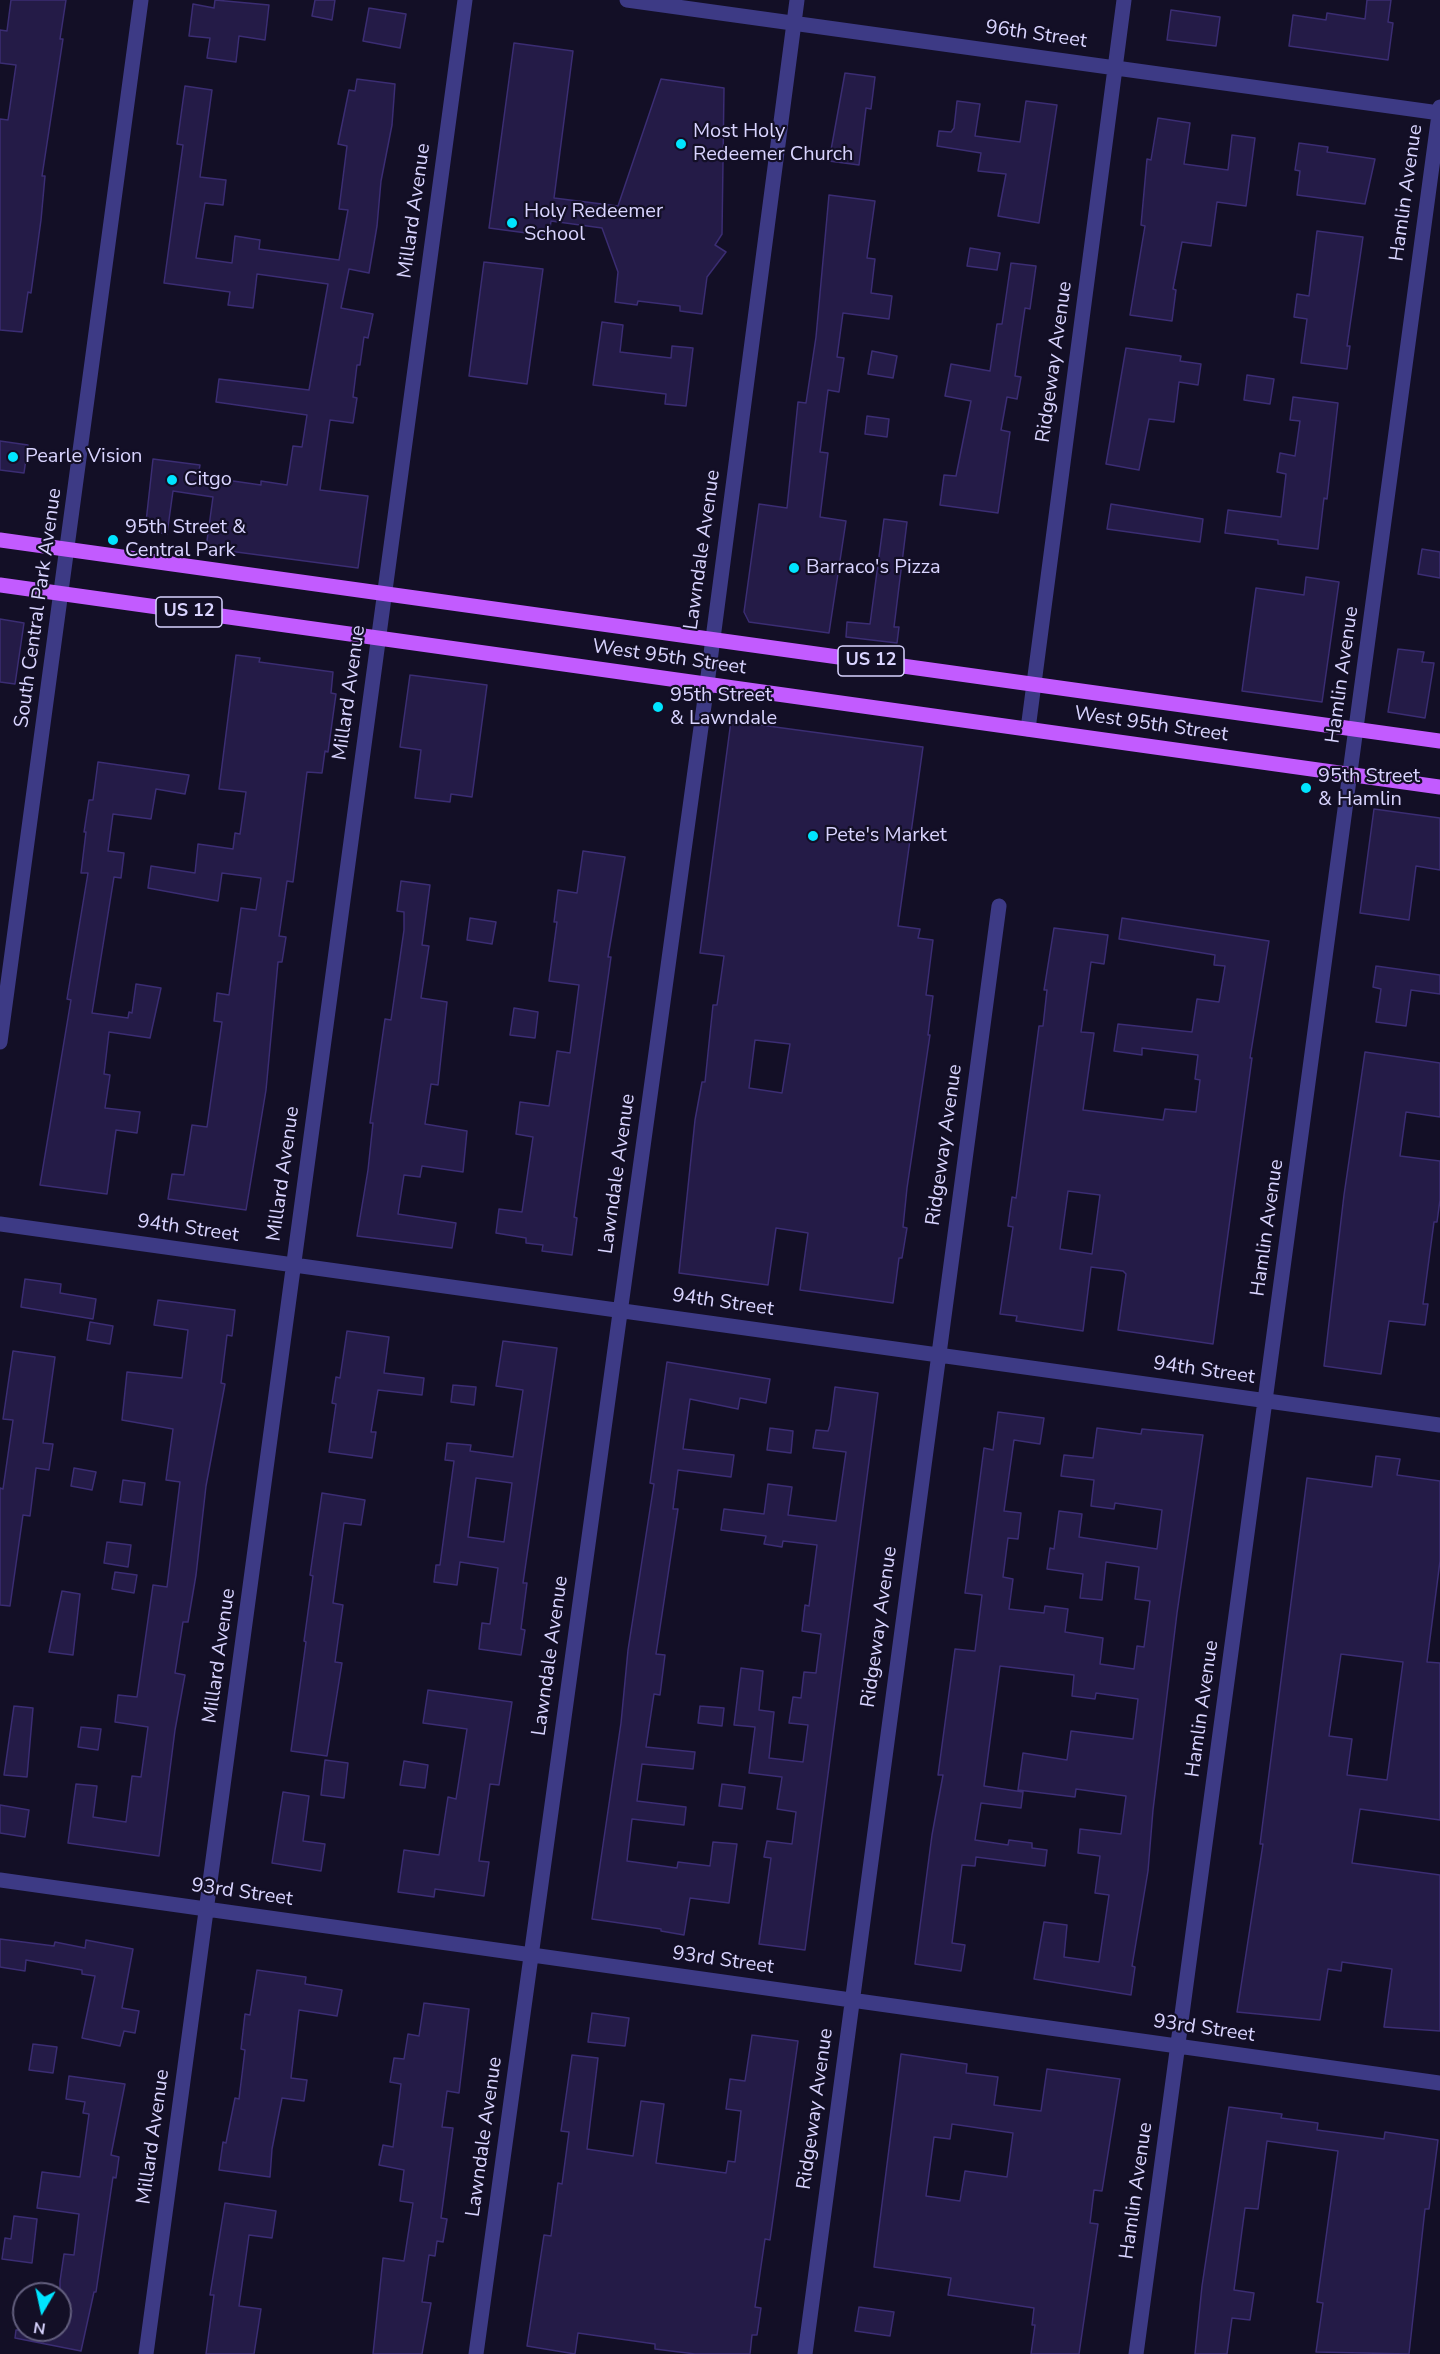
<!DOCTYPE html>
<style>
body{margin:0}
#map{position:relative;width:1440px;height:2354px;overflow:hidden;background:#130f26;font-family:"Nunito Sans",sans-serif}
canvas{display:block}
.north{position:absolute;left:12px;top:2282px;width:60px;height:60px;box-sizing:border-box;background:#130f26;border:2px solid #625e7d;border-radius:50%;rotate:189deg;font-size:16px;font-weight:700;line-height:24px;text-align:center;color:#d9d4ff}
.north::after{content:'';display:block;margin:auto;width:21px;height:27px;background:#00e5ff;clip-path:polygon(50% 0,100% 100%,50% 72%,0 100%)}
</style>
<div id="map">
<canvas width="1440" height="2354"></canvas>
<div class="north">N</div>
</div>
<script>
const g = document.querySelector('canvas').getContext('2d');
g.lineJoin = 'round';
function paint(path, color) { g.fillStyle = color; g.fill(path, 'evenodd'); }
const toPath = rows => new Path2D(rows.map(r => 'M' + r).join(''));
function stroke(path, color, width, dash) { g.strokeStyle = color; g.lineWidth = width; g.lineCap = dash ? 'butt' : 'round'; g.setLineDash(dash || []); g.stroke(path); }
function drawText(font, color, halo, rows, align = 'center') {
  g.font = font + ' "Nunito Sans",sans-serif'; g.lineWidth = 4.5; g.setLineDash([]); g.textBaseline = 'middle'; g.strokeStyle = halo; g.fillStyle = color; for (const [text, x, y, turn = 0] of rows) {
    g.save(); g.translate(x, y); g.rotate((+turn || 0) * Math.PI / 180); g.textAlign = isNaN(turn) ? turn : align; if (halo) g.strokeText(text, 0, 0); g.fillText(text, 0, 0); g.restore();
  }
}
const building = toPath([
 [11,0,66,0,60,39,63,39,42,176,45,176,41,220,31,293,28,292,22,332,0,330,0,119,8,120,16,65,0,63,0,30,7,31,11,0],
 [215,0,269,5,265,40,239,36,236,62,207,58,210,38,189,36,193,4,214,8,215,0],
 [315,0,335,0,332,20,312,16,315,0],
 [1367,0,1391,0,1388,22,1393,23,1388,60,1289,46,1293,15,1326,20,1327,13,1365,19,1367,0],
 [369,8,406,14,400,48,363,41,369,8],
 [1171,10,1220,17,1216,46,1167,40,1171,10],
 [514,43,573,51,554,198,618,206,661,79,724,88,722,234,715,245,726,252,707,277,702,314,680,311,680,306,638,301,637,305,615,302,618,272,602,228,551,221,549,236,489,228,514,43],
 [845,73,875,77,871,109,866,108,859,165,829,161,845,73],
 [357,79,395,84,392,125,381,181,377,226,369,273,349,269,341,308,373,314,368,338,364,337,360,365,357,365,353,397,357,398,353,423,330,420,320,490,368,496,358,568,206,548,213,497,173,491,167,534,145,531,153,459,200,465,198,476,261,485,261,481,287,485,293,446,302,447,307,415,216,402,219,379,309,390,328,284,257,274,253,308,228,305,230,292,164,283,183,145,177,144,185,86,212,90,200,177,226,180,223,205,205,203,196,258,232,263,235,236,260,240,259,249,339,260,348,210,339,209,347,146,338,144,349,90,355,91,357,79],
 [957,101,980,104,975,136,1020,142,1026,101,1057,105,1039,223,998,216,1006,174,978,171,981,153,937,146,939,131,951,132,954,128,957,101],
 [1158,118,1190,123,1184,164,1228,170,1232,135,1255,138,1246,206,1217,202,1211,246,1182,242,1173,289,1176,290,1172,321,1130,315,1145,226,1141,225,1147,159,1151,160,1158,118],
 [1299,143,1328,147,1327,152,1375,159,1365,204,1297,195,1300,171,1295,170,1299,143],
 [829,195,875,201,867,258,875,259,871,293,892,296,889,319,843,313,837,357,844,358,839,392,828,390,820,452,828,453,820,517,846,521,829,633,749,622,744,612,759,504,787,508,798,402,806,403,816,337,829,195],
 [1317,231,1363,237,1347,346,1350,346,1347,369,1301,363,1307,319,1294,317,1297,294,1309,296,1317,231],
 [970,248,1000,253,997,270,967,266,970,248],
 [484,262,543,269,527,384,469,376,484,262],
 [1011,263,1036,266,1030,309,1025,308,1015,376,1021,377,1017,399,1007,397,1001,430,1010,432,998,513,940,505,944,475,956,476,971,401,945,396,951,364,990,371,997,324,1002,324,1011,263],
 [602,322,623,325,620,352,671,358,672,346,693,348,686,406,665,404,666,394,593,385,602,322],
 [1126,348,1181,356,1180,361,1201,364,1198,385,1179,382,1174,422,1149,419,1139,470,1106,464,1126,348],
 [872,351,897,356,893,378,868,374,872,351],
 [1247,375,1274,379,1270,404,1244,400,1247,375],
 [1293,397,1338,403,1327,499,1324,498,1318,549,1278,544,1278,540,1225,533,1228,510,1281,517,1286,474,1277,472,1280,453,1295,456,1300,421,1290,420,1293,397],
 [867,416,889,419,887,437,865,434,867,416],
 [0,441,28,445,24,473,0,470,0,441],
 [1111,504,1203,519,1200,542,1107,529,1111,504],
 [884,519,907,522,894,627,899,627,897,643,846,637,847,622,870,624,884,519],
 [1422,549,1440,552,1440,578,1418,574,1422,549],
 [1306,577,1339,582,1322,702,1242,691,1256,588,1304,595,1306,577],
 [0,619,24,623,15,684,0,682,0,619],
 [1398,649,1424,652,1422,662,1434,663,1425,718,1388,712,1398,649],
 [236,655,260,658,259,662,333,672,331,693,336,694,328,752,325,751,322,773,307,772,293,882,287,881,279,936,286,937,282,962,278,962,266,1090,246,1210,168,1199,172,1174,184,1175,192,1125,207,1127,222,1022,214,1021,217,993,229,995,241,908,256,910,261,878,222,873,218,901,148,888,151,866,195,873,198,844,233,849,235,833,240,834,246,792,219,789,236,655],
 [410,675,487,685,472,797,451,794,450,802,415,798,421,750,400,747,410,675],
 [731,721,923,747,898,926,920,929,918,938,933,940,926,995,933,996,928,1035,930,1035,907,1188,903,1227,907,1228,902,1258,899,1258,893,1303,800,1290,808,1233,776,1228,768,1285,679,1273,695,1120,702,1082,705,1082,713,1005,717,1005,724,956,700,953,731,721],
 [755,1040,790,1044,782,1093,749,1088,755,1040],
 [98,762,189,775,185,794,156,789,151,819,113,814,108,851,124,853,121,878,114,877,92,1013,128,1018,129,1012,132,1013,136,984,161,988,150,1038,109,1032,104,1074,110,1075,105,1108,140,1112,137,1133,116,1130,107,1194,40,1185,71,1000,67,999,88,873,81,873,86,832,84,832,89,800,93,800,98,762],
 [1374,809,1440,818,1440,870,1416,866,1409,920,1360,913,1374,809],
 [583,851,625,857,608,957,611,957,574,1217,577,1218,572,1255,542,1251,543,1245,526,1243,526,1238,496,1233,499,1209,522,1212,533,1137,516,1134,520,1102,549,1106,557,1051,570,1053,579,985,549,981,557,922,554,922,558,890,577,893,583,851],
 [401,881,430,885,422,945,429,946,421,998,447,1002,438,1085,431,1084,425,1124,467,1131,463,1172,422,1166,420,1177,404,1175,398,1214,456,1223,452,1248,357,1236,368,1170,373,1123,370,1123,385,1019,391,1020,404,930,404,912,397,911,401,881],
 [470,918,496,922,492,944,467,940,470,918],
 [1122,918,1269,941,1250,1058,1252,1058,1213,1344,1118,1330,1126,1274,1123,1271,1091,1267,1083,1331,1016,1321,1017,1316,1000,1314,1013,1227,1008,1226,1012,1197,1016,1198,1039,1026,1043,1026,1047,990,1044,990,1054,928,1108,935,1104,964,1091,962,1081,1032,1094,1033,1083,1110,1163,1120,1165,1109,1196,1112,1200,1080,1195,1079,1198,1055,1142,1048,1142,1055,1114,1051,1118,1024,1192,1032,1197,999,1219,1002,1225,966,1214,965,1215,955,1119,939,1122,918],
 [1068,1191,1100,1195,1092,1254,1060,1249,1068,1191],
 [1376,966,1440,975,1440,994,1411,990,1406,1026,1376,1022,1381,989,1373,987,1376,966],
 [514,1008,538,1012,535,1038,510,1035,514,1008],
 [1365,1052,1440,1063,1440,1117,1406,1112,1400,1156,1440,1161,1440,1200,1437,1222,1434,1222,1423,1304,1428,1304,1425,1325,1389,1321,1381,1374,1324,1366,1344,1195,1365,1052],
 [25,1279,61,1284,60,1293,96,1299,93,1319,21,1307,25,1279],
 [158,1300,235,1310,232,1336,227,1335,221,1383,225,1384,206,1486,196,1575,188,1622,183,1622,175,1673,185,1675,175,1730,159,1856,68,1843,76,1784,97,1786,93,1817,126,1822,132,1776,141,1777,148,1727,115,1722,118,1695,137,1697,153,1585,167,1587,180,1482,166,1480,173,1429,122,1420,127,1372,182,1378,188,1330,154,1325,158,1300],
 [90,1322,113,1326,110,1344,87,1340,90,1322],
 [347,1331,389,1337,384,1373,424,1378,422,1395,378,1390,371,1432,376,1432,372,1458,329,1452,336,1404,332,1403,336,1377,340,1378,347,1331],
 [503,1341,557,1348,523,1583,527,1583,521,1629,525,1630,521,1655,479,1649,482,1623,490,1624,498,1568,460,1562,457,1585,434,1582,436,1565,440,1565,454,1461,445,1460,447,1443,471,1445,470,1451,513,1457,523,1390,496,1386,503,1341],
 [476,1478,512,1483,504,1542,468,1537,476,1478],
 [13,1351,55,1357,43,1443,53,1444,49,1470,36,1468,30,1516,23,1515,10,1606,0,1605,0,1488,3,1489,13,1420,3,1419,13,1351],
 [667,1362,770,1379,766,1403,740,1398,738,1409,690,1399,683,1449,734,1455,731,1477,678,1470,673,1509,678,1509,656,1654,665,1655,660,1695,654,1694,646,1747,695,1752,693,1769,642,1764,637,1801,686,1807,684,1825,632,1819,627,1861,677,1868,678,1862,710,1866,713,1842,737,1844,729,1903,690,1898,684,1935,661,1931,661,1929,592,1919,621,1723,628,1650,654,1484,650,1483,667,1362],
 [453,1385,476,1387,474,1405,451,1402,453,1385],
 [835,1387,878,1393,805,1950,759,1944,771,1858,764,1857,767,1841,792,1844,796,1812,777,1809,782,1777,749,1773,755,1727,734,1725,741,1668,763,1671,759,1710,774,1712,769,1758,803,1762,808,1725,789,1723,793,1697,801,1698,804,1672,816,1673,821,1634,802,1631,805,1605,809,1606,817,1545,783,1541,782,1547,764,1544,766,1536,721,1530,724,1509,764,1514,768,1484,792,1487,788,1515,836,1521,846,1452,813,1448,816,1430,828,1431,830,1425,835,1387],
 [998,1412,1044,1418,1040,1444,1014,1440,1004,1511,1021,1513,1018,1539,1008,1538,1003,1577,1013,1579,1009,1609,1044,1613,1045,1606,1068,1609,1065,1632,1103,1638,1100,1664,1134,1669,1137,1646,1144,1647,1150,1601,1135,1599,1139,1567,1106,1562,1102,1600,1080,1598,1083,1574,1047,1569,1050,1548,1054,1549,1059,1511,1082,1514,1079,1537,1157,1549,1162,1510,1115,1503,1114,1509,1091,1506,1094,1480,1061,1476,1064,1455,1093,1458,1097,1428,1141,1434,1142,1429,1203,1435,1177,1613,1153,1810,1148,1871,1132,1966,1135,1967,1131,1995,1034,1979,1044,1922,1067,1925,1064,1957,1099,1962,1109,1895,1095,1893,1100,1856,1078,1853,1080,1829,1121,1834,1126,1796,1076,1789,1075,1797,1018,1790,1023,1753,1067,1760,1071,1731,1133,1739,1138,1699,1096,1693,1095,1699,1072,1696,1074,1675,1000,1666,984,1786,1023,1792,1021,1808,981,1803,975,1840,1008,1845,1009,1840,1032,1843,1032,1848,1047,1850,1045,1866,976,1857,975,1866,962,1865,952,1943,965,1945,961,1971,915,1964,932,1835,943,1775,938,1775,955,1649,975,1651,982,1595,965,1593,984,1448,993,1450,998,1412],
 [770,1428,793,1431,791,1453,767,1450,770,1428],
 [1376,1456,1400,1459,1397,1475,1440,1481,1440,1561,1427,1662,1440,1663,1440,1820,1360,1809,1352,1863,1440,1875,1440,2031,1384,2027,1392,1969,1342,1962,1341,1971,1328,1969,1320,2020,1237,2012,1263,1844,1260,1844,1307,1478,1372,1487,1376,1456],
 [1341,1654,1403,1662,1387,1780,1347,1775,1352,1739,1329,1736,1341,1654],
 [74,1468,96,1472,92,1490,71,1486,74,1468],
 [123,1480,145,1483,142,1505,120,1502,123,1480],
 [322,1493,365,1500,361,1525,344,1523,333,1603,343,1605,335,1662,342,1663,327,1756,291,1751,306,1642,304,1641,313,1576,310,1575,322,1493],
 [107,1542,131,1545,128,1567,104,1563,107,1542],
 [115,1572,137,1575,134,1593,112,1589,115,1572],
 [62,1591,80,1594,73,1655,49,1652,62,1591],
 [428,1690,512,1702,499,1785,490,1784,479,1861,489,1862,484,1896,435,1889,434,1897,398,1892,404,1850,439,1855,448,1797,456,1799,467,1729,423,1723,428,1690],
 [14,1706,33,1708,27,1777,4,1775,14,1706],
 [700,1706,724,1708,722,1726,698,1723,700,1706],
 [81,1727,101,1729,98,1750,78,1747,81,1727],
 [325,1760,348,1763,344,1798,321,1795,325,1760],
 [404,1761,428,1765,425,1788,400,1785,404,1761],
 [722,1784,745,1787,742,1809,719,1806,722,1784],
 [283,1792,309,1796,303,1841,325,1844,321,1871,272,1863,283,1792],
 [0,1805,29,1810,25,1837,0,1833,0,1805],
 [0,1939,54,1946,55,1942,85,1948,86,1940,133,1949,122,2008,139,2011,135,2033,124,2031,120,2046,82,2038,95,1976,82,1974,82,1970,26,1960,25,1971,0,1967,0,1939],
 [257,1970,306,1977,305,1984,342,1990,337,2016,299,2010,291,2078,307,2080,304,2101,282,2098,272,2149,270,2177,219,2170,223,2142,226,2143,235,2098,239,2099,245,2050,241,2049,245,2014,250,2015,257,1970],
 [424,2003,469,2009,459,2093,447,2091,442,2127,453,2128,441,2218,447,2219,443,2242,437,2241,435,2256,429,2255,422,2302,431,2303,422,2354,373,2354,383,2258,404,2261,413,2203,400,2201,404,2170,379,2165,383,2145,393,2147,401,2084,390,2082,394,2058,404,2059,408,2034,419,2036,424,2003],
 [592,2013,629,2018,625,2046,588,2042,592,2013],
 [752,2035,798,2041,770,2240,765,2239,755,2307,761,2308,757,2335,752,2335,750,2354,695,2354,655,2349,655,2344,578,2333,575,2354,527,2346,544,2235,551,2236,558,2183,562,2184,569,2132,561,2131,572,2055,598,2058,587,2149,633,2156,641,2101,664,2104,656,2163,726,2173,728,2161,735,2162,741,2111,726,2109,730,2079,745,2081,752,2035],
 [33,2044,57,2047,53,2073,29,2070,33,2044],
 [901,2054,967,2064,966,2073,998,2077,994,2105,1041,2111,1047,2069,1120,2079,1102,2191,1094,2190,1090,2223,1098,2224,1079,2354,1031,2354,1035,2325,1032,2325,1034,2308,948,2295,951,2278,874,2267,901,2054],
 [952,2124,1013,2133,1007,2177,965,2171,960,2201,926,2196,934,2137,950,2139,952,2124],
 [69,2076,125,2084,111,2155,119,2157,116,2178,113,2177,96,2292,94,2292,81,2351,15,2338,16,2330,60,2330,60,2281,64,2254,74,2255,79,2214,37,2208,42,2172,80,2177,89,2114,83,2113,85,2102,66,2099,69,2076],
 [1229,2107,1282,2114,1281,2118,1318,2123,1317,2130,1384,2139,1385,2132,1438,2140,1429,2209,1425,2209,1409,2354,1316,2352,1323,2303,1317,2302,1338,2151,1267,2141,1258,2209,1245,2208,1234,2290,1254,2293,1250,2320,1232,2318,1227,2354,1195,2354,1202,2286,1229,2107],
 [225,2203,276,2211,272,2238,249,2235,239,2306,261,2309,254,2354,206,2354,214,2295,210,2295,225,2203],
 [14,2216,37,2219,32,2263,2,2259,5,2238,11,2239,14,2216],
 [859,2307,894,2312,890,2336,855,2331,859,2307]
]);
paint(building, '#241b47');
stroke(building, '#3b2d73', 1.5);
stroke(toPath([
 [627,0,1440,113],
 [1028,729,1124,0],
 [0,1042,141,0],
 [0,1224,1440,1425],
 [0,1880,1440,2083],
 [146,2354,465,0],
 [476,2354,707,684,797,0],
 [805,2354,999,906],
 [1136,2354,1440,107]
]), '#3d3a85', 15);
stroke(toPath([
 [0,540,1440,741],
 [0,585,1440,787]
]), '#c25bff', 15);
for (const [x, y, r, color] of [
 [681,144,6,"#00e5ff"],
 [512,223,6,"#00e5ff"],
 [13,457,6,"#00e5ff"],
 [172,480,6,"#00e5ff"],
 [113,540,6,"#00e5ff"],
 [794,568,6,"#00e5ff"],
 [658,707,6,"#00e5ff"],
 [1306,788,6,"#00e5ff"],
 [813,836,6,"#00e5ff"]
]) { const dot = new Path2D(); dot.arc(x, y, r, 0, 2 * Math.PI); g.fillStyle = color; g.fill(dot); stroke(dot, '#130f26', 2); }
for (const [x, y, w] of [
 [189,612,66],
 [871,661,66]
]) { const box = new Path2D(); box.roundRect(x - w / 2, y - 15, w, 30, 4.5); g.fillStyle = '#130f26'; g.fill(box); stroke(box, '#d9d4ff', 1.5); }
drawText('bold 18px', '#d9d4ff', null, [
 ["US 12",189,612],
 ["US 12",871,661]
]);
drawText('20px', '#d9d4ff', '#130f26', [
 ["96th Street",1036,35,8],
 ["Hamlin Avenue",1407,193,-82],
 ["Millard Avenue",415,211,-82],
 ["Ridgeway Avenue",1055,362,-82],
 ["Lawndale Avenue",703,550,-82],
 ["South Central Park Avenue",39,608,-82],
 ["West 95th Street",669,658,8],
 ["Hamlin Avenue",1343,675,-82],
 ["Millard Avenue",350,693,-82],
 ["West 95th Street",1151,725,8],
 ["Ridgeway Avenue",945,1145,-82],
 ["Millard Avenue",284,1174,-82],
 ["Lawndale Avenue",618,1174,-82],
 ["Hamlin Avenue",1268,1228,-82],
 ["94th Street",188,1229,8],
 ["94th Street",723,1303,8],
 ["94th Street",1204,1371,8],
 ["Ridgeway Avenue",880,1627,-82],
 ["Millard Avenue",220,1656,-82],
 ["Lawndale Avenue",551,1656,-82],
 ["Hamlin Avenue",1203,1709,-82],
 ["93rd Street",242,1893,8],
 ["93rd Street",723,1961,8],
 ["93rd Street",1204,2029,8],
 ["Ridgeway Avenue",816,2109,-82],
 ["Millard Avenue",154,2137,-82],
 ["Lawndale Avenue",485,2137,-82],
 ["Hamlin Avenue",1137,2191,-82]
]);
drawText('20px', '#d9d4ff', '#130f26', [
 ["Most Holy",693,132],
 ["Redeemer Church",693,155],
 ["Holy Redeemer",524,212],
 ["School",524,235],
 ["Pearle Vision",25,457],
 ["Citgo",184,480],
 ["95th Street &",125,528],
 ["Central Park",125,551],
 ["Barraco's Pizza",806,568],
 ["95th Street",670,696],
 ["& Lawndale",670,719],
 ["95th Street",1318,777],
 ["& Hamlin",1318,800],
 ["Pete's Market",825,836]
], 'left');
</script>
